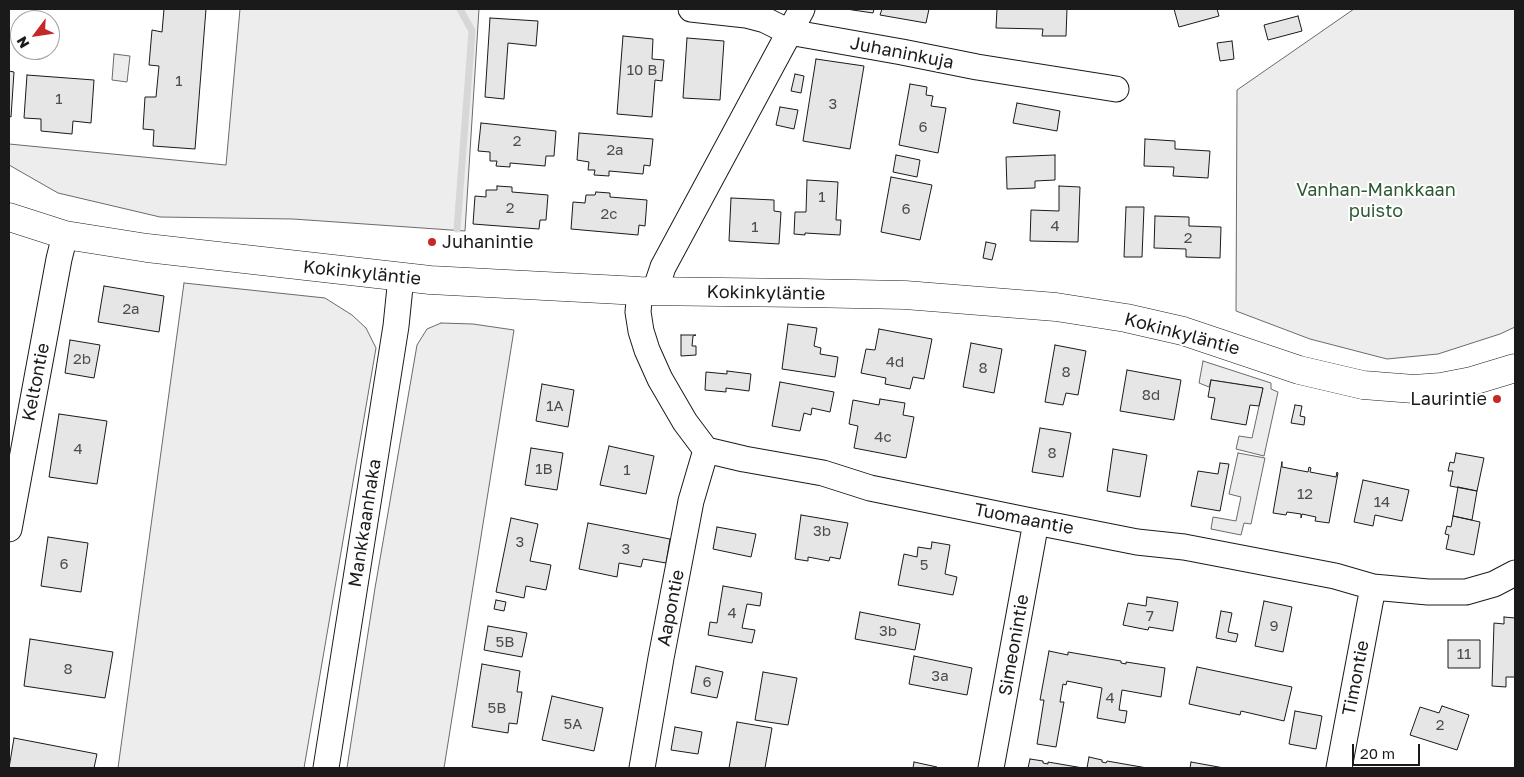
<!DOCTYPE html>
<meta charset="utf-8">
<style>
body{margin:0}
#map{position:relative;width:1524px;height:777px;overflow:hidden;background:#fff;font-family:"Golos Text",sans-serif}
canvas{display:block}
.frame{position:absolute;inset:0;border:10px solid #1a1a1a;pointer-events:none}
.north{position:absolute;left:10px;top:10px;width:50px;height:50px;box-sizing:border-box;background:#fff;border:1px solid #a3a3a3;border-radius:50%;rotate:239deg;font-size:14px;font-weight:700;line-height:20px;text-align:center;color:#1a1a1a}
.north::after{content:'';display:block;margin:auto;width:18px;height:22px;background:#c62828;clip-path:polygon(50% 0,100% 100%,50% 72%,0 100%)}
.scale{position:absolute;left:1352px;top:744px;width:68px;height:22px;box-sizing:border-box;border:2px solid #1a1a1a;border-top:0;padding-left:6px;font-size:15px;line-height:18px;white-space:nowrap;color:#1a1a1a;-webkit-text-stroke:4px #fff;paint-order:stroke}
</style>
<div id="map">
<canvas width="1524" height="777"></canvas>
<div class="frame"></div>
<div class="north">N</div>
<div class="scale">20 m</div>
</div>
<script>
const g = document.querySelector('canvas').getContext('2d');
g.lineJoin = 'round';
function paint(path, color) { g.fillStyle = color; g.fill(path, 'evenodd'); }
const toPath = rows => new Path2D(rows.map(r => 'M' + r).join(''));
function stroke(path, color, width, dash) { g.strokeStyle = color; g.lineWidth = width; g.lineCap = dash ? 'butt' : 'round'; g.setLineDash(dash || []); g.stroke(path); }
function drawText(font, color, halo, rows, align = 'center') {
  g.font = font + ' "Golos Text",sans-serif'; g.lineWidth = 4; g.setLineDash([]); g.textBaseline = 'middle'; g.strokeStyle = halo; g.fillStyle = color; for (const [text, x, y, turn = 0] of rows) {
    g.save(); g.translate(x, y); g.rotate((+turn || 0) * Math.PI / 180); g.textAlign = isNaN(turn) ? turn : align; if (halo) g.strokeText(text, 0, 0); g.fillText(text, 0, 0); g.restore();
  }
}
const green = toPath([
 [240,9,479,9,465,231,293,219,160,217,58,193,9,165,9,144,226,165,240,9],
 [1354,9,1515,9,1515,327,1500,334,1438,354,1387,359,1310,339,1236,311,1237,90,1354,9],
 [114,54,130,56,127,82,112,80,114,54],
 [184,283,325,298,352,315,366,328,376,348,304,768,118,768,184,283],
 [441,323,473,324,514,330,444,768,347,768,375,588,417,345,427,329,441,323],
 [1203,361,1271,383,1271,389,1278,392,1264,456,1236,449,1239,436,1252,438,1263,388,1211,380,1209,387,1199,383,1203,361],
 [1238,453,1265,458,1251,524,1244,523,1241,535,1211,529,1213,517,1236,521,1241,497,1229,494,1238,453]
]);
paint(green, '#ededed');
stroke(green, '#6a6a6a', 1);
stroke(toPath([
 [457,229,472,31,460,9]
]), '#d7d7d7', 7);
const building = toPath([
 [164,9,206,9,195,149,153,146,154,130,143,129,145,97,156,97,159,66,149,65,152,30,162,32,164,9],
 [846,9,874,9,873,13,846,9],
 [882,9,929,9,926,23,880,15,882,9],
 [997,9,1067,9,1066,36,1042,36,1043,29,996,28,997,9],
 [1174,9,1217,9,1219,16,1179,27,1174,9],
 [1298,16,1302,31,1268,40,1264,25,1298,16],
 [490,18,538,21,536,46,508,43,504,99,485,97,490,18],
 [623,36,653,39,652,59,664,60,662,81,655,80,652,117,617,114,623,36],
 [687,38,724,41,720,100,683,98,687,38],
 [1232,41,1234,59,1220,61,1217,43,1232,41],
 [816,59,864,66,850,149,803,141,816,59],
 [9,71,14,72,11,117,9,116,9,71],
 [795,74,804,76,801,93,791,91,795,74],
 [27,75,94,80,91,123,73,121,72,134,41,131,41,119,24,118,27,75],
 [910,84,927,87,926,95,933,96,931,106,946,108,938,153,899,145,910,84],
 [1017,103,1060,111,1057,131,1013,123,1017,103],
 [780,107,798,110,794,129,776,125,780,107],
 [481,123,556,131,554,156,546,156,545,166,510,163,510,167,496,166,497,161,490,161,490,152,478,151,481,123],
 [579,133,653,139,650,166,644,165,643,174,609,171,609,176,594,175,595,170,588,170,589,162,577,160,579,133],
 [1145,139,1175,141,1175,149,1210,151,1208,178,1173,176,1174,167,1144,166,1145,139],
 [896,155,920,160,917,177,893,172,896,155],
 [1055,155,1055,180,1035,181,1035,188,1007,189,1006,157,1055,155],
 [891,177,932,185,920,240,881,232,891,177],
 [807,180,838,182,836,220,841,220,840,235,805,233,805,235,794,234,795,212,806,212,807,180],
 [497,186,512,187,512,192,548,195,546,220,540,220,539,229,473,224,475,196,486,197,486,190,497,190,497,186],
 [1059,186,1080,187,1078,242,1030,241,1031,210,1059,211,1059,186],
 [596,192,610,193,610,197,647,200,645,226,639,225,638,235,571,229,573,202,585,203,586,195,595,195,596,192],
 [731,198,774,200,774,211,781,212,779,244,729,241,731,198],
 [1126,207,1144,207,1142,257,1124,257,1126,207],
 [1155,216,1189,217,1189,226,1221,227,1220,258,1186,257,1186,249,1154,248,1155,216],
 [986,242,996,244,992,260,983,258,986,242],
 [104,286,164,296,159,332,98,322,104,286],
 [788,324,817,328,814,346,821,348,820,354,838,357,835,377,782,369,788,324],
 [879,329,932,339,924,379,913,377,910,389,885,384,886,378,861,373,866,349,875,350,879,329],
 [681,335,696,335,693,336,692,346,696,346,696,355,681,356,681,335],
 [70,340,100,345,94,378,65,373,70,340],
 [971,343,1002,349,994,393,963,387,971,343],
 [1055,345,1086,351,1078,395,1066,393,1063,405,1045,402,1055,345],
 [1127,370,1181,380,1174,420,1120,411,1127,370],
 [727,371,751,374,749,391,726,388,726,392,705,390,706,372,727,374,727,371],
 [1211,380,1263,388,1259,406,1250,405,1246,425,1211,419,1215,398,1208,397,1211,380],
 [780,382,834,392,830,412,812,408,811,415,804,413,800,431,772,426,780,382],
 [542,384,574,390,568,427,536,421,542,384],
 [880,399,905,403,903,415,914,417,906,458,854,448,858,426,849,424,853,400,879,405,880,399],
 [1295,405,1302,406,1300,416,1305,417,1304,425,1291,423,1295,405],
 [59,414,107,421,97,484,49,477,59,414],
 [1040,428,1071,433,1063,477,1032,472,1040,428],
 [609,446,654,456,646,494,600,485,609,446],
 [531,448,563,453,557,490,525,485,531,448],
 [1113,449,1147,455,1140,497,1107,491,1113,449],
 [1456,453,1484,458,1477,491,1450,486,1453,471,1448,471,1450,462,1454,463,1456,453],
 [1282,462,1282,467,1308,472,1309,467,1311,468,1310,472,1336,477,1337,472,1338,473,1329,523,1315,521,1316,517,1302,514,1301,518,1301,514,1287,512,1286,515,1273,513,1282,462],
 [1220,463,1229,464,1220,511,1191,506,1198,471,1218,474,1220,463],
 [1363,480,1409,490,1402,521,1375,515,1373,526,1354,522,1363,480],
 [1458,487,1477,491,1472,520,1453,516,1458,487],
 [801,515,848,523,840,559,830,557,829,561,808,557,808,561,795,559,801,515],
 [1453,516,1480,522,1474,555,1446,549,1449,535,1445,534,1447,526,1451,527,1453,516],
 [511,518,538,524,530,561,551,565,546,590,526,586,524,598,496,592,511,518],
 [588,523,670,539,666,563,643,559,641,567,619,563,617,577,579,569,588,523],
 [717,527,756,534,751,557,713,549,717,527],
 [48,537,88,543,81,592,41,586,48,537],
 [932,542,950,545,945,574,957,577,953,595,898,585,904,554,917,557,918,547,931,549,932,542],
 [723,586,762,593,760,606,747,604,742,628,755,630,752,643,708,635,710,622,717,623,723,586],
 [1147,597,1178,602,1173,631,1149,627,1148,630,1123,625,1128,603,1146,606,1147,597],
 [496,600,506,602,504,611,494,609,496,600],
 [1264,601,1292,607,1283,652,1255,646,1264,601],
 [1221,611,1232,613,1228,632,1238,634,1236,642,1216,638,1221,611],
 [860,612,920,624,915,650,855,639,860,612],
 [1504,617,1515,618,1515,677,1506,677,1506,687,1492,686,1494,623,1504,624,1504,617],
 [488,626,527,633,522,657,484,650,488,626],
 [30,639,113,652,105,698,24,686,30,639],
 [1448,640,1480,640,1480,668,1448,668,1448,640],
 [1049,651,1068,655,1068,652,1121,661,1121,663,1126,664,1126,662,1165,668,1161,697,1122,690,1119,710,1127,711,1125,723,1097,718,1102,688,1067,681,1066,685,1063,684,1060,702,1064,702,1056,747,1037,744,1044,700,1040,700,1049,651],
 [914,656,972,668,967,695,909,684,914,656],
 [482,664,520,671,517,692,522,692,517,724,509,723,508,733,472,727,482,664],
 [696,666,723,672,717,698,691,693,696,666],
 [1197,667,1292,687,1284,721,1241,711,1240,715,1189,704,1197,667],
 [763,672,797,678,788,725,755,720,763,672],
 [552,696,603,708,594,751,542,740,552,696],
 [1442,706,1469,715,1457,750,1410,735,1420,707,1439,713,1442,706],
 [1295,711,1322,716,1316,749,1289,744,1295,711],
 [737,722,772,728,765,768,729,768,737,722],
 [675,727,702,732,698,754,671,750,675,727],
 [14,738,97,754,94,768,9,768,14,738],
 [1089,757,1102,760,1102,762,1106,763,1107,761,1147,768,1087,768,1089,757],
 [1030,759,1043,761,1043,763,1048,764,1048,762,1083,768,1028,768,1030,759],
 [914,762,937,767,937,768,913,768,914,762],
 [1191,762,1224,768,1190,768,1191,762]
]);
paint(building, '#e6e6e6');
stroke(building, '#1a1a1a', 1);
const minor = toPath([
 [691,9,746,15,765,20,789,32,902,52,977,67,1116,89],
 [640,291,638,312,641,331,647,350,660,379,685,422,706,450,744,459,823,473,870,488,1036,522,1137,542,1184,547,1335,576,1373,587,1428,592,1466,592,1494,584,1515,573],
 [655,291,663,267,802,9],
 [9,529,59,259,65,235],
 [326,768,396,326,401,277],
 [642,768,661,658,691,501,706,450],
 [991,768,1036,522],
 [1339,768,1373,587]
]);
const major = toPath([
 [9,217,65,235,147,248,430,280,640,291,803,293,905,295,1056,307,1126,318,1183,331,1299,370,1363,385,1414,389,1441,387,1472,381,1515,368]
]);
stroke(minor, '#1a1a1a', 27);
stroke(major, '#1a1a1a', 29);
stroke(minor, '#fff', 25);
stroke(major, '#fff', 28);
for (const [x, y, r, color] of [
 [432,242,5,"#c62828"],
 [1497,399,5,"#c62828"]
]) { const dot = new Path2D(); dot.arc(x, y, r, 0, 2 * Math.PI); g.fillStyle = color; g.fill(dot); stroke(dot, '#fff', 2); }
drawText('15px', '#4d4d4d', null, [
 ["10 B",642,70],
 ["1",179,81],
 ["1",59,99],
 ["3",833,104],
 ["6",923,127],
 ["2",517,141],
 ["2a",615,150],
 ["1",822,197],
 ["2",510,208],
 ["6",906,209],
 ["2c",609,214],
 ["4",1055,226],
 ["1",755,227],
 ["2",1188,238],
 ["2a",131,309],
 ["2b",82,359],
 ["4d",895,362],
 ["8",983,368],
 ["8",1066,372],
 ["8d",1151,395],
 ["1A",555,406],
 ["4c",883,437],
 ["4",78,449],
 ["8",1052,453],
 ["1B",544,469],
 ["1",627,470],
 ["12",1305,494],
 ["14",1382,502],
 ["3b",822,531],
 ["3",520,542],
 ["3",626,549],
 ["6",64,564],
 ["5",924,565],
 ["4",732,613],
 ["7",1150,616],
 ["9",1274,626],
 ["3b",888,631],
 ["5B",505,642],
 ["11",1464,654],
 ["8",68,669],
 ["3a",940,676],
 ["6",707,682],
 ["4",1110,698],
 ["5B",497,708],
 ["5A",573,724],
 ["2",1440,725]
]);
drawText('18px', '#1a1a1a', '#fff', [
 ["Juhaninkuja",902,53,11],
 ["Kokinkyläntie",362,273,6],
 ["Kokinkyläntie",766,293,1],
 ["Kokinkyläntie",1182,334,15],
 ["Keltontie",36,382,-79],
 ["Tuomaantie",1024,519,11],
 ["Mankkaanhaka",365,523,-81],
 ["Aapontie",671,608,-79],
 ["Simeonintie",1014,645,-80],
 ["Timontie",1356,678,-79]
]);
drawText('18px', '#2b5a34', '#fff', [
 ["Vanhan-Mankkaan",1376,190],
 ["puisto",1376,211]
]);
drawText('18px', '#1a1a1a', '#fff', [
 ["Juhanintie",442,242],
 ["Laurintie",1487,399,"right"]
], 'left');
</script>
